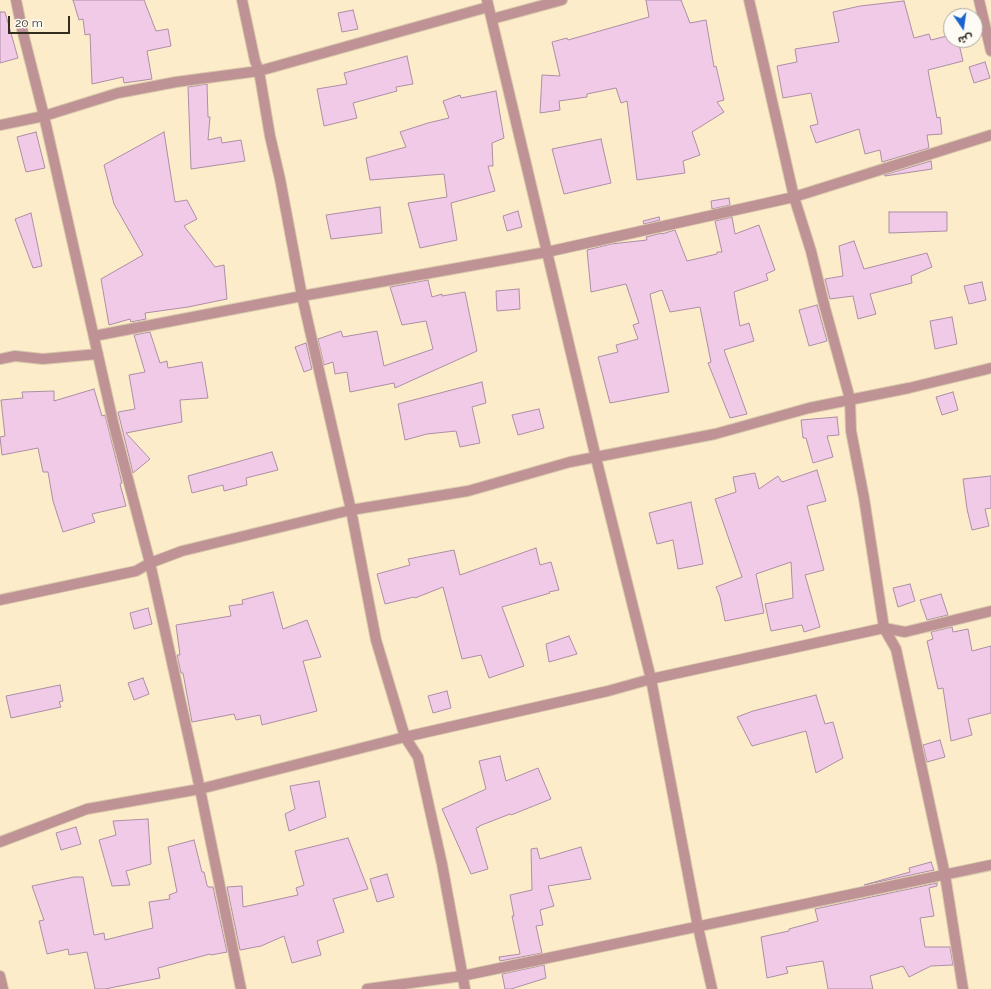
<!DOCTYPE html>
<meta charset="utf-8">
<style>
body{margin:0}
#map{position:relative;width:991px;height:989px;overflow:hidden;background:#fdecca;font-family:Raleway,"Noto Sans Arabic",sans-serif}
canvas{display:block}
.north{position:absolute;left:943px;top:8px;width:40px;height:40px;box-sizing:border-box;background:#fefbf4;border:1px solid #ada99f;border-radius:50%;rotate:167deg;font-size:11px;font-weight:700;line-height:16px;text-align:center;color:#332d20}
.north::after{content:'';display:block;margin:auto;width:14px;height:18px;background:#1b64cf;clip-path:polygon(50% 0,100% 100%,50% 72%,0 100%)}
.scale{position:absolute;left:8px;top:16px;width:62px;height:18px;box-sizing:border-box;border:2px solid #332d20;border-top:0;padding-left:5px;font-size:12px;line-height:14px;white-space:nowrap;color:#332d20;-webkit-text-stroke:3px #fefbf4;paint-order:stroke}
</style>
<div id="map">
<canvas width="991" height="989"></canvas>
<div class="north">ش</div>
<div class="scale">20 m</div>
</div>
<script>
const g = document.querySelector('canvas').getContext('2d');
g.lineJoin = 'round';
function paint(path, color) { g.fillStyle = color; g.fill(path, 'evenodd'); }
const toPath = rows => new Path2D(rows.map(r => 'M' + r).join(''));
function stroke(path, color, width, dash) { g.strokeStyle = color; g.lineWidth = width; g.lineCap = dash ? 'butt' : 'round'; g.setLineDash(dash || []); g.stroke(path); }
const building = toPath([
 [73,0,144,0,156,31,168,29,171,46,147,51,152,79,124,83,123,77,92,84,90,34,85,35,83,19,79,20,73,0],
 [646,0,681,0,690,23,706,20,714,67,716,66,724,100,717,102,724,112,692,132,700,155,683,161,685,173,637,180,627,101,621,103,616,88,587,94,587,97,559,101,560,110,540,113,542,75,560,76,552,42,567,38,568,40,649,17,646,0],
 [904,1,914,38,929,34,931,40,951,35,951,40,958,40,963,61,928,70,937,118,940,117,942,134,927,135,929,148,882,162,880,150,865,154,859,129,816,143,810,126,818,124,811,93,783,98,777,66,797,62,795,49,839,42,833,12,860,6,904,1],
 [353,10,358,29,342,32,338,13,353,10],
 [0,12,5,12,18,58,0,63,0,12],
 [407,56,413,84,396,87,397,91,353,103,357,118,324,126,317,89,347,84,344,73,407,56],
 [985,62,990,78,974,83,969,67,985,62],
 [207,84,208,117,210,117,208,140,221,137,222,143,241,140,245,161,191,169,188,87,207,84],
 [496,91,504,138,492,143,493,166,488,166,495,191,451,203,457,240,420,248,408,203,447,197,444,174,370,180,366,158,406,147,400,132,428,123,449,118,443,101,460,95,461,98,496,91],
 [36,132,45,168,26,172,17,137,36,132],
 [164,132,175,202,187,200,197,219,184,226,215,267,224,265,227,299,188,307,145,313,146,319,131,322,130,319,109,325,101,279,143,255,114,204,104,165,164,132],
 [601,139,611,183,564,194,552,149,601,139],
 [931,161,932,169,885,176,884,175,931,161],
 [729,198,730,205,712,209,711,201,729,198],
 [380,207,382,233,331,239,326,215,380,207],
 [518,211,522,227,507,231,503,216,518,211],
 [889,212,947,212,947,231,889,233,889,212],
 [31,213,42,266,33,268,15,219,31,213],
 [659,217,660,220,644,224,643,221,659,217],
 [732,217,735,234,759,225,775,270,766,274,768,280,734,292,740,326,749,323,754,341,724,350,747,414,730,418,708,363,711,362,700,307,670,312,662,290,650,294,669,392,610,403,598,357,618,352,616,345,638,339,633,325,639,323,626,284,591,292,587,250,611,244,647,240,646,237,662,233,662,234,675,230,687,261,717,254,717,252,722,252,715,221,732,217],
 [854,241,864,269,927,253,932,267,911,276,912,283,870,294,876,314,858,319,853,296,830,299,825,279,843,276,839,246,854,241],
 [428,280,432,297,442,294,442,296,465,292,477,351,395,388,394,383,350,392,347,372,335,374,333,362,324,365,318,339,341,331,343,337,377,331,384,366,433,349,426,321,402,325,390,287,428,280],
 [982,282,986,300,969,304,964,286,982,282],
 [519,289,520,309,497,311,496,291,519,289],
 [817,305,827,341,809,346,799,310,817,305],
 [952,317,957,344,935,349,930,321,952,317],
 [150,332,160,363,167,361,168,368,202,362,208,398,180,400,182,422,126,433,150,459,133,473,118,412,135,409,129,375,145,372,134,335,150,332],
 [306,343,312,369,304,372,295,347,306,343],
 [482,382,486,403,472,407,480,443,460,447,456,431,427,434,405,440,398,404,482,382],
 [94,389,102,416,105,415,122,483,120,484,126,506,92,514,95,522,63,532,53,501,48,472,43,472,38,448,2,455,0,437,5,436,1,400,23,398,22,392,54,391,54,401,94,389],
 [953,392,958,410,942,415,936,397,953,392],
 [539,409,544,428,518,435,512,415,539,409],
 [837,417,839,435,827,436,833,457,813,463,806,438,803,438,801,420,837,417],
 [272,452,278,470,246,478,247,485,224,491,223,485,192,493,188,476,272,452],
 [817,470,826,501,807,506,824,570,805,575,820,627,804,632,802,625,771,631,765,604,793,598,791,562,756,574,764,613,725,621,720,597,716,587,742,577,715,499,736,492,733,477,755,473,759,489,778,476,782,482,817,470],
 [991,476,991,508,985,509,989,526,972,530,967,509,963,479,991,476],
 [691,502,703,564,678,569,673,540,657,544,649,513,691,502],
 [536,548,540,565,551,562,559,590,549,592,550,593,502,607,524,666,489,678,481,655,462,659,443,587,415,598,414,597,385,604,377,574,410,565,408,559,454,550,460,575,536,548],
 [910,584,915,601,898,607,893,588,910,584],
 [273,592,283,629,307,620,321,657,303,661,317,711,262,725,260,715,236,720,234,714,192,722,183,673,181,673,177,655,180,655,176,625,231,616,229,606,243,604,242,600,273,592],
 [941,594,948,615,927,620,920,600,941,594],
 [148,608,152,624,134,629,130,613,148,608],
 [952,627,953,632,968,629,972,651,991,646,991,713,968,719,972,735,951,741,943,688,938,689,927,641,933,639,931,632,952,627],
 [569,636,577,654,549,662,546,644,569,636],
 [143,678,149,694,134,700,128,683,143,678],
 [60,685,63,701,59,702,61,707,11,718,6,696,60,685],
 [447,691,451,708,433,713,428,696,447,691],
 [816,695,825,724,833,722,843,758,816,773,806,731,752,746,737,717,753,711,816,695],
 [940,740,945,757,927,762,923,745,940,740],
 [500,756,506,781,538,768,551,799,511,815,510,814,479,826,479,827,476,828,488,869,471,874,442,809,486,789,479,761,500,756],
 [319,781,326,817,289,831,285,814,295,809,290,786,319,781],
 [148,819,151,864,126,871,130,885,112,886,99,840,116,835,113,821,148,819],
 [76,827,81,844,61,850,56,833,76,827],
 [348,838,368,889,333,899,344,932,317,941,321,955,292,963,284,936,261,946,240,950,227,887,242,886,243,907,298,895,296,888,304,885,295,851,348,838],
 [194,840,202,872,204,872,207,885,208,887,213,887,227,952,211,955,210,954,158,968,160,978,105,989,95,989,87,952,69,955,68,949,47,954,39,921,44,920,32,886,74,877,83,877,94,935,104,933,105,940,153,928,149,902,170,899,169,895,177,892,168,847,194,840],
 [581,847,591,879,548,886,554,906,540,910,543,925,536,926,542,953,500,961,499,957,520,954,512,916,514,916,510,895,532,890,531,849,537,848,540,859,581,847],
 [931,862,934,870,864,885,910,872,909,868,931,862],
 [387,874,394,897,377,902,370,879,387,874],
 [937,883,937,886,929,888,934,916,920,918,925,947,950,947,953,965,931,966,909,977,903,966,870,976,873,989,828,989,823,961,786,967,788,973,767,978,761,937,789,931,789,929,818,921,815,909,937,883],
 [544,965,546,978,511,989,505,989,502,974,544,965]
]);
paint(building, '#f1cae7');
stroke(building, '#ac8ea5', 1);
const minor = toPath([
 [16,0,22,29,44,116,114,426,150,563,200,789,241,989],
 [242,0,255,61,259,71,270,136,280,179,302,296,351,510,376,640,405,737,418,757,442,864,465,989],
 [487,0,596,458,651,679,698,927,712,989],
 [749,0,794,197,811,251,825,308,850,399,851,431,864,498,884,628,896,649,945,875,963,989],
 [979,0,991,51],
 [492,19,562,0],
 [0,125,44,116,118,93,176,82,259,71,488,7],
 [94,336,302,296,547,252,794,197,991,135],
 [0,359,15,356,43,359,98,354],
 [0,600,136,571,150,563,182,551,351,510,468,491,570,462,715,434,809,408,909,388,991,368],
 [0,842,87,809,200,789,405,737,608,691,651,679,884,628,905,632,991,611],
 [0,976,3,989],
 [367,989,462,976,991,865]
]);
stroke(minor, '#d9caab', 12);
stroke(minor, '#bf9396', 10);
</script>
